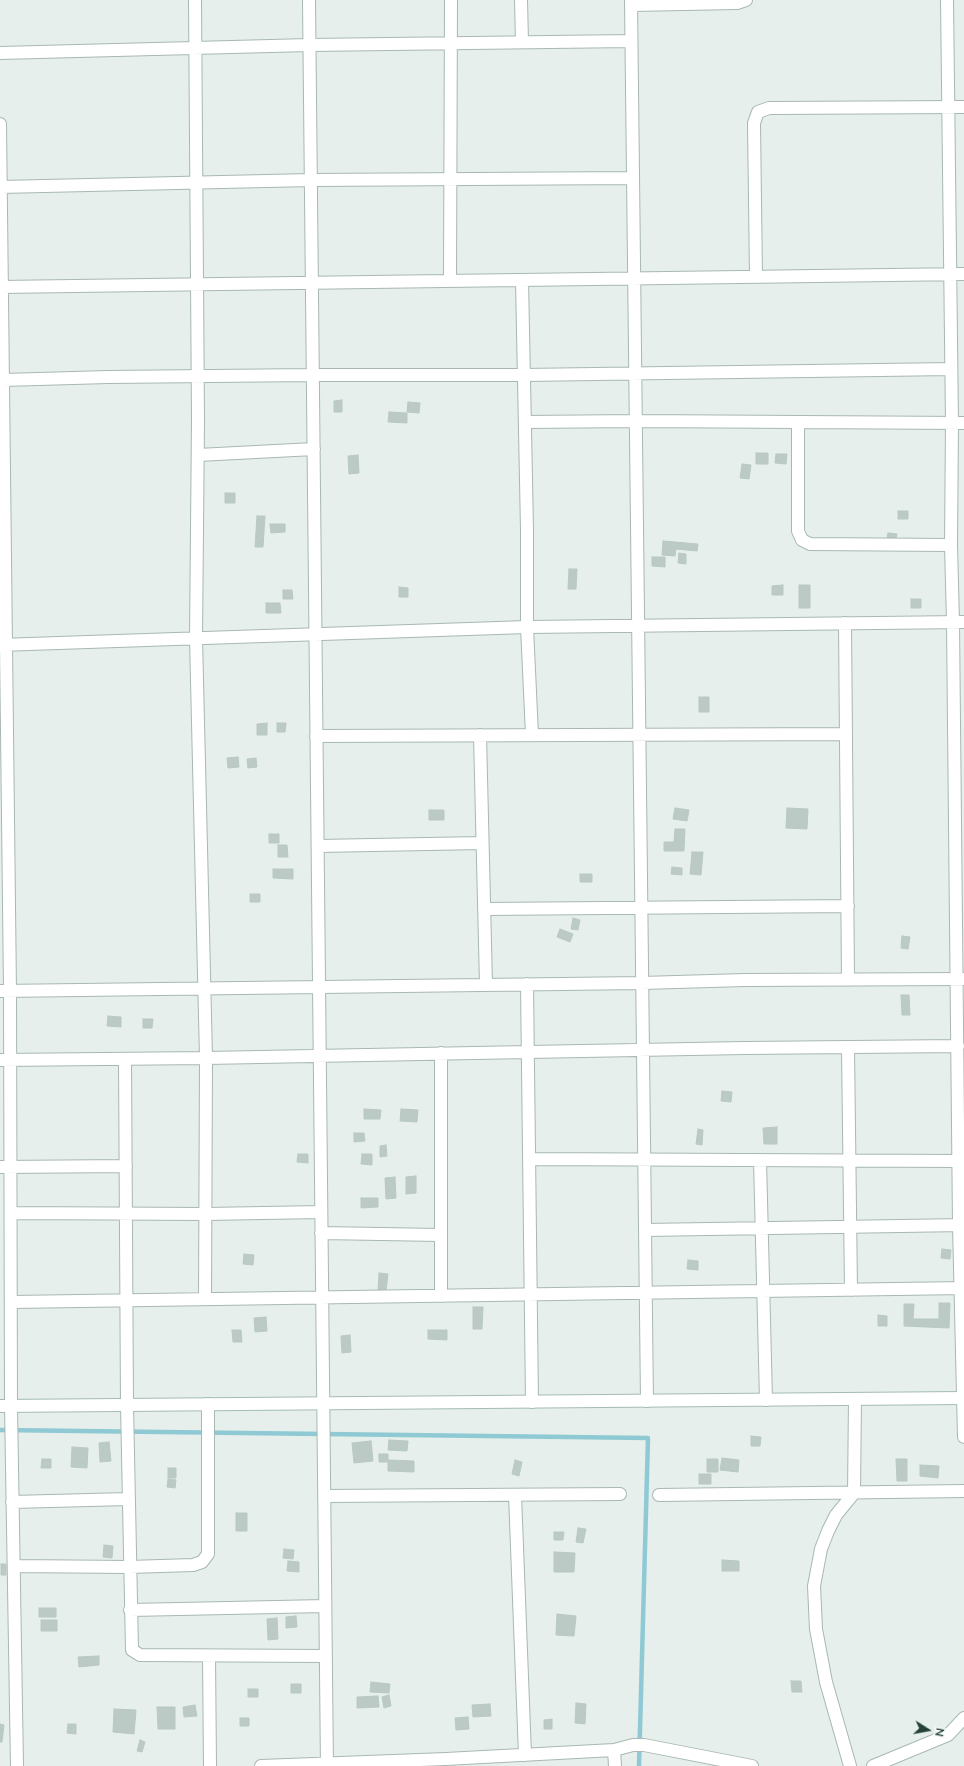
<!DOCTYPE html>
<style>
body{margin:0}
#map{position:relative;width:964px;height:1766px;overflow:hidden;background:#e6efeb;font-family:Lato,sans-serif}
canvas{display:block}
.north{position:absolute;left:908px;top:1710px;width:40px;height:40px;-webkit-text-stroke:3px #f7fbf9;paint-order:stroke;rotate:101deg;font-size:11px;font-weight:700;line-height:16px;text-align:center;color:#24423a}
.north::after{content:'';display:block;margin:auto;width:14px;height:18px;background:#24423a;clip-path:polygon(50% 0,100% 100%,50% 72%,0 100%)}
</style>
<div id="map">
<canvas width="964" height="1766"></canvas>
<div class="north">N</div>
</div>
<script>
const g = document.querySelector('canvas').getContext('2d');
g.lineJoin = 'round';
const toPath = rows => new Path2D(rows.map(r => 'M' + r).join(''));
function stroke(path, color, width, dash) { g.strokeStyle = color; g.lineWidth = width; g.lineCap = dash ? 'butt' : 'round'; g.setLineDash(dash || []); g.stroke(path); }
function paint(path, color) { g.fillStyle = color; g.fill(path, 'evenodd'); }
stroke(toPath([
 [0,1430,648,1438,639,1766]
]), '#8ec9d4', 4.5);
const building = toPath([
 [342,400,342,412,334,412,334,401,342,400],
 [408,402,420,403,419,413,407,412,408,402],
 [389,412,407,413,407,423,388,422,389,412],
 [756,453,768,453,768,464,756,464,756,453],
 [776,454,787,454,786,464,775,463,776,454],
 [358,455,359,473,349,474,348,456,358,455],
 [742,464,751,465,749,479,740,478,742,464],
 [225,493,235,493,235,503,225,503,225,493],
 [898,511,908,511,908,519,898,519,898,511],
 [257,516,265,516,263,547,255,547,257,516],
 [270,524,285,524,285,532,271,533,270,524],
 [888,533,897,534,895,545,886,544,888,533],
 [663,541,698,544,697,551,676,549,675,556,662,555,663,541],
 [679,553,686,554,686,564,678,563,679,553],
 [652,557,665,557,665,567,652,566,652,557],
 [569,569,577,569,576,589,568,589,569,569],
 [783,585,783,595,772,595,772,586,783,585],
 [799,585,810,585,810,608,799,608,799,585],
 [399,587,408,588,408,597,399,597,399,587],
 [283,590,292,590,293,599,283,599,283,590],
 [911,599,921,599,921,608,911,608,911,599],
 [266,603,280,603,281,613,266,613,266,603],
 [699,697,709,697,709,712,699,712,699,697],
 [267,723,267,735,257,735,257,724,267,723],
 [277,723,286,723,285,732,277,732,277,723],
 [238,757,239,767,228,768,227,758,238,757],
 [256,758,257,767,248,768,247,759,256,758],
 [675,808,689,810,687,821,673,819,675,808],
 [787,808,808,809,807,829,786,828,787,808],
 [429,810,444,810,444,820,429,820,429,810],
 [675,829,685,829,684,851,664,851,664,842,674,842,675,829],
 [269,834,279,834,279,843,269,843,269,834],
 [278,845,287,845,288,857,278,857,278,845],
 [692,852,703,852,701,875,690,874,692,852],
 [672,867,682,868,682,875,671,874,672,867],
 [273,869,293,869,293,879,273,878,273,869],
 [580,874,592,874,592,882,580,882,580,874],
 [250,894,260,894,260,902,250,902,250,894],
 [573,918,580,920,578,930,571,929,573,918],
 [560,929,573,934,570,942,557,937,560,929],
 [902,936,910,937,908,949,901,948,902,936],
 [901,995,909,995,910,1015,902,1015,901,995],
 [108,1016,121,1017,121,1027,107,1026,108,1016],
 [143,1019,153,1019,152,1028,143,1028,143,1019],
 [722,1091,732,1092,731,1102,721,1101,722,1091],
 [364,1109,381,1110,380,1119,364,1119,364,1109],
 [401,1109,418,1110,417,1122,400,1121,401,1109],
 [777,1127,777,1144,764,1144,763,1128,777,1127],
 [698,1129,703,1130,702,1145,696,1144,698,1129],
 [354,1133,364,1133,365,1141,354,1142,354,1133],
 [386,1145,387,1156,380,1157,380,1146,386,1145],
 [298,1154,308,1154,308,1163,297,1162,298,1154],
 [362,1154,372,1154,372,1165,361,1164,362,1154],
 [416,1176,416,1193,406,1194,406,1177,416,1176],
 [395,1177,396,1198,386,1199,385,1178,395,1177],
 [361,1198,378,1198,378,1207,361,1208,361,1198],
 [942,1249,951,1250,950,1259,941,1258,942,1249],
 [244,1254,254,1255,253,1265,243,1264,244,1254],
 [688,1260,698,1261,698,1270,687,1269,688,1260],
 [379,1273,388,1274,386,1291,378,1290,379,1273],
 [939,1303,950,1303,949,1328,904,1326,904,1304,914,1304,913,1319,939,1319,939,1303],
 [473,1307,483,1307,482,1329,473,1329,473,1307],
 [878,1315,887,1316,887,1326,878,1326,878,1315],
 [266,1317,267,1331,255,1332,254,1318,266,1317],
 [232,1330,241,1330,242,1342,233,1342,232,1330],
 [428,1330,447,1330,447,1340,428,1339,428,1330],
 [350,1335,351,1352,342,1353,341,1336,350,1335],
 [751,1436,761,1437,760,1446,751,1446,751,1436],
 [389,1440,408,1441,407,1451,388,1450,389,1440],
 [371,1441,373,1461,354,1463,352,1443,371,1441],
 [109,1442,111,1461,100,1462,99,1443,109,1442],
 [72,1447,88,1448,87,1468,71,1467,72,1447],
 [379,1454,388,1454,388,1462,379,1462,379,1454],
 [722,1458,739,1460,738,1472,720,1470,722,1458],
 [42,1459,51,1459,51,1468,41,1468,42,1459],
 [707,1459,718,1459,718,1472,707,1472,707,1459],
 [896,1459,907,1459,907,1481,897,1481,896,1459],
 [388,1460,414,1461,414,1472,388,1471,388,1460],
 [515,1460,522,1462,519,1476,512,1474,515,1460],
 [920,1465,939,1466,938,1478,920,1476,920,1465],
 [168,1468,176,1468,176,1478,168,1478,168,1468],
 [699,1474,711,1474,711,1484,699,1484,699,1474],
 [168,1479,176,1480,175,1488,167,1487,168,1479],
 [236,1513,247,1513,247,1531,236,1531,236,1513],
 [578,1528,586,1529,583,1543,576,1542,578,1528],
 [554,1532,564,1532,563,1540,554,1540,554,1532],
 [104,1545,113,1546,112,1558,103,1557,104,1545],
 [284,1549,294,1550,293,1559,283,1558,284,1549],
 [554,1552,575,1553,574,1572,554,1572,554,1552],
 [722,1560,739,1561,739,1571,722,1571,722,1560],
 [288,1561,299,1562,299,1572,287,1571,288,1561],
 [1,1564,6,1564,6,1575,1,1575,1,1564],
 [39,1608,56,1608,56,1617,39,1617,39,1608],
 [557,1614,576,1616,574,1636,556,1635,557,1614],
 [296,1616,297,1627,286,1628,286,1617,296,1616],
 [277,1618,278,1639,268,1640,267,1619,277,1618],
 [41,1620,57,1620,57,1631,41,1631,41,1620],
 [99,1656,99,1665,79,1667,78,1657,99,1656],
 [791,1681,801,1681,802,1692,792,1692,791,1681],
 [371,1682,390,1684,389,1693,370,1692,371,1682],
 [291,1684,301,1684,301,1693,291,1693,291,1684],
 [248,1689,258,1689,258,1697,248,1697,248,1689],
 [389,1695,391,1706,384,1708,382,1697,389,1695],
 [378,1696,379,1707,357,1708,357,1697,378,1696],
 [576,1703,586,1704,585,1724,575,1723,576,1703],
 [490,1704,491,1716,473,1717,472,1705,490,1704],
 [195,1705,197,1716,184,1717,183,1707,195,1705],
 [157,1707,175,1707,175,1729,158,1729,157,1707],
 [114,1709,136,1710,134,1734,113,1732,114,1709],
 [468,1717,469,1729,456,1730,455,1718,468,1717],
 [240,1718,249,1718,249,1726,240,1726,240,1718],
 [552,1719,552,1729,544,1729,544,1720,552,1719],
 [0,1724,4,1725,2,1742,0,1742,0,1724],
 [68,1724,76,1724,76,1734,67,1733,68,1724],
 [140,1740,145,1742,142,1752,137,1751,140,1740]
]);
paint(building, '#bbcac4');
stroke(building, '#b8c9c2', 1);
const street = toPath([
 [195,0,198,419,196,638,206,1058,205,1299],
 [309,0,327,1766],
 [521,0,522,42],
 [631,0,647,1401],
 [947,0,952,423,951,545,953,622,959,1225,964,1437],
 [631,5,737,3,746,0],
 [0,53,309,45,631,41],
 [0,124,10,991,11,1406,17,1766],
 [0,187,311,180,633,178],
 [756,277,754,123,758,112,769,108,964,107],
 [522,280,527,530,527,627,532,735],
 [450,281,451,0],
 [0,287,964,274],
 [3,380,108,377,313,375,524,375,951,369],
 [525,422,636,421,964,423],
 [798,423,798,531,802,540,810,544,951,545],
 [198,455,314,449],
 [845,623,848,980],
 [0,645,527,627,964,622],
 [480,735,486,985],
 [316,736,846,734],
 [318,846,482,843],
 [484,909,848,906],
 [527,984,532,1402],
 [0,991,642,983,745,980,964,979],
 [848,1048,851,1290],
 [125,1059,127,1405,132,1650,140,1655,325,1656],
 [0,1060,206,1058,744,1048,958,1046],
 [529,1159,958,1161],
 [760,1160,766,1400],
 [0,1167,126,1166],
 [11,1213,206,1214,321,1212],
 [645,1230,964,1225],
 [321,1233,441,1235],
 [441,1296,441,1053],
 [12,1302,964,1288],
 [515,1495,525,1755],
 [659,1495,964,1491],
 [324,1496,620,1494],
 [12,1502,128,1499],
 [14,1566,129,1567,193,1565,202,1562,208,1554,208,1404],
 [130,1610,325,1606],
 [209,1656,210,1766],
 [614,1750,615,1766],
 [261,1766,446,1759,614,1750,633,1745,644,1745,752,1766],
 [850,1766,826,1682,816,1629,814,1586,821,1549,828,1531,836,1515,854,1493,855,1399],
 [873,1766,948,1735,964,1718]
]);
const secondary = toPath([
 [0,1406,964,1398]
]);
stroke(street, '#a8b8b2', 14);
stroke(secondary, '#a4bbb3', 14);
stroke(street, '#fff', 12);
stroke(secondary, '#fff', 12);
</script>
